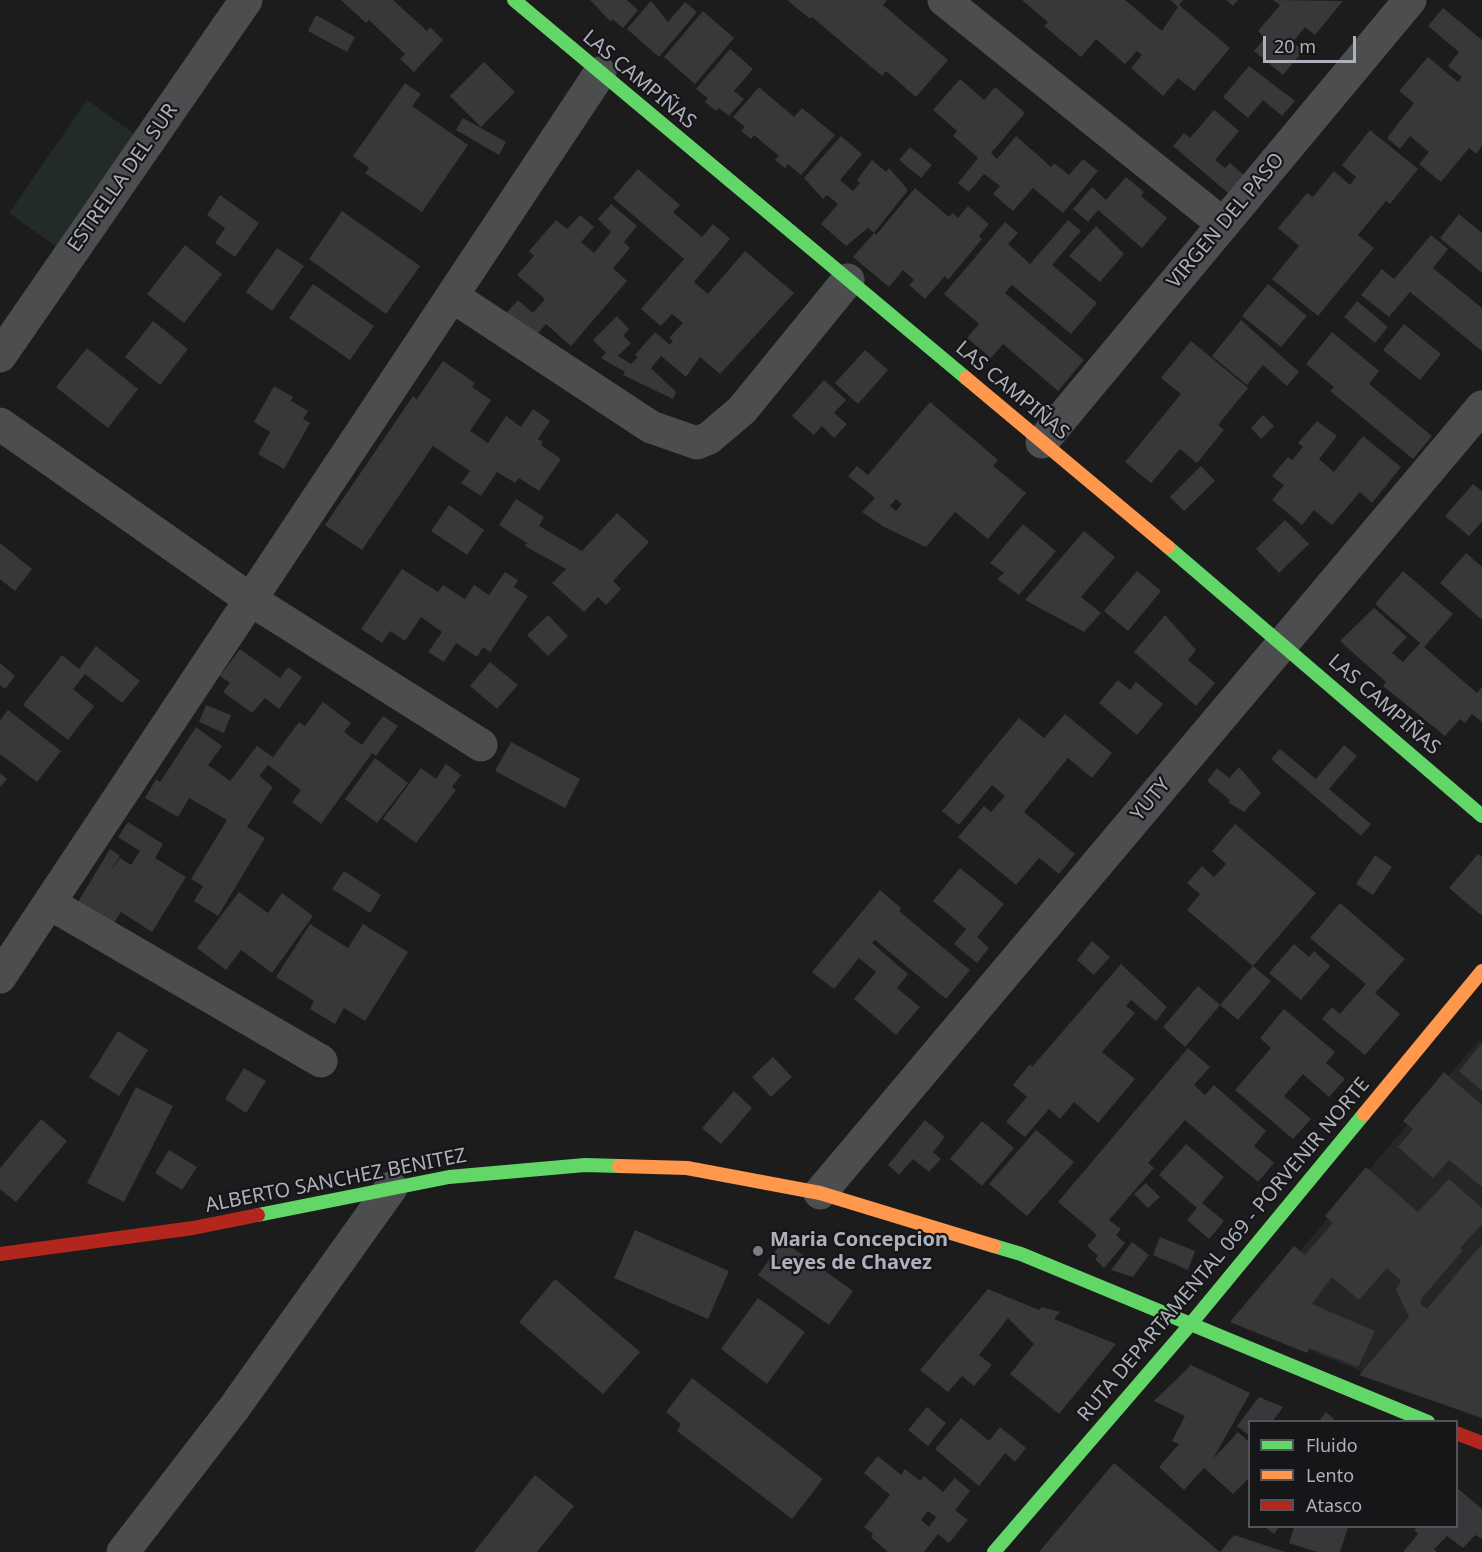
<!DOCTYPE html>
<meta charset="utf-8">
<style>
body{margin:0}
#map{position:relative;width:1482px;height:1552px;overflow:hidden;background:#1c1c1c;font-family:"Noto Sans",sans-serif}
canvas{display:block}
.legend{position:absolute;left:1248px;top:1420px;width:210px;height:108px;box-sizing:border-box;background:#161618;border:2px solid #53545a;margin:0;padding:8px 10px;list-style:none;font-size:18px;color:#aeb0bc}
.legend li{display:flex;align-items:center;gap:12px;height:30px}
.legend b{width:30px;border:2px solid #53545a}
.scale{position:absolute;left:1263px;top:36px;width:93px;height:27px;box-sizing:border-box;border:3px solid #aeb0bc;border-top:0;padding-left:8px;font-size:18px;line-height:21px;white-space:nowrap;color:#aeb0bc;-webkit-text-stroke:4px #161618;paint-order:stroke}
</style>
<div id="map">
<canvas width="1482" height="1552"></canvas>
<ul class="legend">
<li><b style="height:8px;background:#63d668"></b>Fluido</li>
<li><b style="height:8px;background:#ff974d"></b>Lento</li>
<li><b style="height:8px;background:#b3261e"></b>Atasco</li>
</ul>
<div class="scale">20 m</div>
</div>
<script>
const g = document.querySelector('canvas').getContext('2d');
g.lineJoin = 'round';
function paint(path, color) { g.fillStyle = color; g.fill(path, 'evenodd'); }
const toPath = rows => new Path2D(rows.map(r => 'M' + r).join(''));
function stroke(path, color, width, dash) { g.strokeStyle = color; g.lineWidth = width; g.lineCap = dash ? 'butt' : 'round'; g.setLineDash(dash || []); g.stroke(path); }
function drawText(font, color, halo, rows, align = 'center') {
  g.font = font + ' "Noto Sans",sans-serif'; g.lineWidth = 4.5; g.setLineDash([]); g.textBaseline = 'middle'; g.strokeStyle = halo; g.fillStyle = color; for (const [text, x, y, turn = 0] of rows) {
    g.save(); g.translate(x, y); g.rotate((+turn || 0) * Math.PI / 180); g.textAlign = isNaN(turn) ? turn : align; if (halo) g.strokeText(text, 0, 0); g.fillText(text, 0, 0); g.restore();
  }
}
paint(toPath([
 [1479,1040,1482,1043,1482,1419,1239,1323]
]), '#262628');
paint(toPath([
 [87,100,140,138,62,251,9,213]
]), '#232b26');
paint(toPath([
 [341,0,393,0,427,31,430,27,443,40,414,72,400,59,405,54,369,20,366,23],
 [590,0,627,0,638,10,623,28,612,19,611,22],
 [787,0,887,0,883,5,948,60,916,97,886,71,882,76,812,17,810,19],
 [1022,0,1125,0,1162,31,1178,7,1170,0,1183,0,1179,5,1230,48,1194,91,1178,78,1163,96,1131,68,1142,55,1137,51,1125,64,1096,39,1081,57,1044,26,1048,22],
 [1226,0,1238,0,1233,6],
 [1273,0,1343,1,1315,35,1305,27,1293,42,1303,51,1283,75,1254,51,1265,38,1258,31,1280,5],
 [651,1,668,22,685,2,697,12,659,57,627,29],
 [1443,8,1482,40,1482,146,1476,154,1469,148,1441,182,1419,164,1429,152,1410,136,1400,149,1387,138,1414,103,1399,91,1428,57,1458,82,1462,77,1448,66,1459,52,1428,26],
 [703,11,734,38,695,84,664,57],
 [316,15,355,37,347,52,308,31],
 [730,49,753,69,734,91,744,99,729,116,719,108,716,111,705,102,708,98,696,89],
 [484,62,515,92,481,127,450,96],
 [1249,66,1295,101,1282,116,1263,100,1248,118,1223,97],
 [960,79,984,100,995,87,1025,113,991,153,997,159,1016,136,1051,167,1054,163,1069,175,1083,159,1098,171,1063,213,1033,188,1013,211,993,194,1000,186,984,174,969,192,958,183,978,158,953,136,957,131,933,110],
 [405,83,421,94,412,106,468,145,422,212,365,173,369,168,353,156],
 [759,87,794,117,802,108,835,135,801,175,788,164,785,168,775,160,779,156,754,135,751,139,741,131,745,127,733,117],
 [1214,110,1239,131,1215,160,1225,168,1230,163,1250,180,1234,198,1173,146,1184,133,1190,138],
 [463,118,506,142,499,155,456,130],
 [1370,130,1418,169,1390,204,1386,201,1358,235,1374,248,1318,316,1272,279,1299,246,1278,228,1307,193,1313,197,1334,171,1350,185,1356,177,1342,165],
 [841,136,862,154,840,180,853,191,860,183,857,180,872,160,886,172,889,168,908,190,874,233,876,235,915,188,949,217,953,213,958,218,968,206,989,224,979,236,982,239,948,280,945,276,925,299,909,285,914,280,903,270,889,287,853,257,874,233,868,228,846,246,821,224,838,204,827,195,823,199,804,178],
 [910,147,932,165,921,178,899,160],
 [638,169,680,205,673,212,702,237,713,224,730,239,694,282,708,294,745,251,794,293,720,374,700,357,686,377,661,356,651,368,676,392,673,399,623,375,625,372,601,358,606,353,593,340,617,316,629,329,623,336,631,343,618,356,631,364,638,357,635,355,655,332,670,345,673,341,669,338,683,323,672,314,661,326,641,309,684,259,613,198],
 [1126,177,1144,192,1141,196,1167,218,1142,248,1098,210,1088,222,1073,209,1092,187,1106,200],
 [220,195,259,223,235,257,215,243,225,228,207,215],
 [611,204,637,226,624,242,630,248,613,268,627,281,571,346,546,324,534,338,499,321,518,300,533,313,545,299,517,275,534,256,529,251,556,220,567,229,580,215,594,227,581,242,594,253,611,232,598,219],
 [342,211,420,266,386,314,309,259],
 [1459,214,1482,233,1482,273,1440,238],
 [1068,220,1081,231,1052,265,1097,303,1071,334,1012,285,1005,293,1084,360,1058,391,1003,344,991,358,967,338,979,324,944,294,1005,222,1018,233,1008,244,1030,264],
 [1096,226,1124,254,1100,282,1069,256],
 [1431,235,1448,249,1433,268,1482,308,1482,351,1410,292,1389,317,1361,295,1382,269,1394,279],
 [185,245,222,274,184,323,147,294],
 [277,248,304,266,272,311,246,292],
 [313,284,374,326,350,360,289,318],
 [1268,284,1307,316,1281,347,1242,316],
 [1357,301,1388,327,1375,343,1344,317],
 [1241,320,1299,372,1287,386,1263,365,1247,385,1212,356],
 [153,321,188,349,160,385,125,357],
 [1404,324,1441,354,1420,380,1383,350],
 [1332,332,1379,371,1369,384,1432,436,1413,459,1330,391,1334,387,1306,364],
 [1191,341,1248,388,1218,425,1224,430,1197,463,1180,449,1151,483,1125,462,1181,394,1161,378],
 [87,348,138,389,108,428,56,387],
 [865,350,888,370,858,404,835,383],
 [443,361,475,383,472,387,491,400,470,431,488,443,506,416,521,427,533,409,550,421,538,439,543,442,541,445,561,459,539,491,519,478,515,483,497,472,481,496,461,483,470,471,433,446,362,550,325,525,413,396,417,399],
 [824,380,846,400,834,413,847,424,834,438,822,426,814,435,792,416],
 [274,386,293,397,291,401,308,411,303,419,310,423,284,469,258,454,270,432,254,422],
 [930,402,998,460,993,466,1026,493,988,539,955,512,926,547,884,527,862,512,875,498,848,476,857,466,868,475],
 [896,499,902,504,896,511,890,506],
 [1263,415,1274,426,1261,439,1251,428],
 [1317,421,1337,436,1319,459,1334,472,1363,436,1401,467,1372,503,1360,492,1332,525,1314,510,1302,525,1272,500,1284,485,1272,476,1288,457,1292,460,1303,447,1298,443],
 [1201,466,1215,481,1184,511,1170,497],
 [1473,484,1482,491,1482,522,1469,536,1445,516],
 [516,499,544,517,539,526,582,551,617,513,649,542,613,581,621,589,606,605,598,597,584,612,552,583,566,569,525,546,527,543,499,525],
 [449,505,484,530,467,555,431,531],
 [1285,520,1309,544,1279,573,1256,549],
 [1023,524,1056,551,1019,595,997,579,1004,573,990,563],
 [1084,531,1115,557,1081,597,1101,613,1084,632,1025,600],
 [0,543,32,569,15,591,0,579],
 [1466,553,1482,567,1482,620,1440,583],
 [402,569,438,592,443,585,465,599,474,585,489,595,505,572,518,580,514,587,528,596,490,652,483,647,477,657,456,643,444,662,428,652,442,632,421,617,405,641,390,631,382,643,361,629],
 [1137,571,1161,591,1128,631,1104,611],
 [1403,571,1453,614,1424,647,1477,693,1482,687,1482,722,1472,714,1465,723,1460,719,1445,736,1383,686,1386,682,1340,641,1374,608,1407,637,1392,653,1403,662,1420,643,1375,604],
 [548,615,568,636,548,656,527,635],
 [1165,615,1196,650,1188,660,1215,683,1196,706,1134,652],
 [96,646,140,681,122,703,85,674,73,689,94,706,68,740,23,705,62,655,79,669],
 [240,649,280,678,288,667,302,677,279,709,265,698,252,713,223,692,230,683,220,676],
 [490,662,518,685,497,709,470,686],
 [0,663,15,676,5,689,0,685],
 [1118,680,1130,690,1136,682,1163,704,1137,735,1099,703],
 [323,702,351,723,344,732,362,745,383,716,398,726,376,756,372,753,321,824,292,802,301,790,268,765,259,776,273,787,247,827,265,838,218,916,194,901,203,886,191,879,227,820,189,798,178,817,145,798,156,779,160,782,196,727,222,746,208,765,230,781,257,746,273,757,299,722,305,726],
 [206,705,231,715,224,733,199,722],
 [8,710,61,751,37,782,0,754,0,720],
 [1065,714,1112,753,1092,778,1068,758,1024,812,1075,854,1059,874,1039,858,1016,885,958,837,984,806,991,812,1005,796,992,785,959,825,942,811,1019,718,1044,738],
 [511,742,580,779,565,808,495,771],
 [1344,745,1357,756,1329,789,1371,824,1361,836,1271,759,1280,749,1316,779],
 [375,758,408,783,377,823,345,799],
 [446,764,461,775,452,787,456,790,416,843,383,819,421,768,436,779],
 [1239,767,1261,793,1244,812,1228,802,1230,800,1207,781,1217,768,1229,778],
 [0,773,7,779,0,787],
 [128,822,163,844,155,858,186,877,152,932,121,912,109,931,78,902,110,849,120,856,109,873,120,858,131,865,140,851,118,837],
 [1235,824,1316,893,1253,966,1187,910,1200,894,1187,883,1202,866,1214,877,1226,864,1212,851],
 [1478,854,1482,857,1482,916,1449,888],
 [1375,855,1392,867,1373,895,1356,884],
 [960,868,1004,904,977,937,989,948,977,963,954,944,966,929,933,901],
 [344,871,381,895,370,913,332,889],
 [880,890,901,908,899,911,970,970,946,999,875,940,872,943,908,974,897,988,920,1007,896,1035,854,999,876,972,859,958,834,989,812,972],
 [239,892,268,913,282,893,313,916,272,973,241,950,226,970,197,948],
 [1340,903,1405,959,1375,993,1400,1014,1365,1055,1322,1019,1332,1007,1340,1014,1366,984,1310,938],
 [310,924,348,948,363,924,408,952,365,1021,344,1008,335,1024,310,1009,314,1001,276,977],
 [1092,941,1110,957,1094,975,1077,960],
 [1294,944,1309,957,1314,951,1330,966,1301,1000,1269,973],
 [1121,964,1167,1007,1156,1021,1131,1000,1126,1006,1135,1013,1102,1052,1135,1079,1098,1123,1074,1102,1060,1119,1049,1109,1025,1137,1006,1122,1027,1097,1013,1085,1030,1064,1032,1067],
 [1253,966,1271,981,1238,1020,1220,1005],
 [1198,986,1220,1005,1185,1047,1163,1027],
 [1284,1009,1335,1052,1326,1063,1345,1079,1329,1097,1303,1074,1284,1096,1311,1119,1293,1139,1235,1090,1271,1048,1260,1038],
 [118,1031,148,1050,119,1096,89,1077],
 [1482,1043,1482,1091,1459,1071],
 [1188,1048,1210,1067,1194,1085,1205,1095,1214,1085,1266,1131,1254,1146,1274,1163,1258,1182,1185,1120,1148,1163,1154,1168,1109,1220,1121,1229,1116,1235,1125,1243,1104,1268,1095,1259,1098,1256,1087,1246,1097,1235,1058,1202],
 [773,1057,792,1077,771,1097,752,1077],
 [244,1068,266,1081,246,1113,225,1099],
 [1444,1072,1482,1105,1482,1187,1449,1160,1433,1178,1398,1147,1413,1129,1403,1121],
 [136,1087,173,1106,124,1202,87,1183],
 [734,1091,752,1108,721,1144,702,1128],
 [41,1119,67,1141,16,1202,0,1189,0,1168],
 [925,1120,945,1137,933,1152,941,1159,929,1172,913,1159,899,1175,888,1165],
 [982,1121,1014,1148,982,1186,950,1159],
 [1036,1130,1074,1162,1027,1216,989,1184],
 [1186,1144,1224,1177,1202,1203,1224,1221,1209,1239,1187,1220,1197,1208,1159,1175],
 [169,1150,197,1167,182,1190,155,1173],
 [1366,1167,1418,1212,1449,1179,1482,1208,1482,1224,1460,1248,1463,1250,1422,1298,1420,1304,1427,1309,1482,1244,1482,1418,1359,1375,1409,1317,1396,1290,1401,1281,1387,1268,1359,1300,1332,1277,1312,1304,1375,1331,1358,1367,1309,1348,1307,1353,1230,1322,1294,1246,1305,1255,1333,1223,1325,1216],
 [1146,1183,1160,1197,1148,1208,1134,1194],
 [635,1230,729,1271,708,1319,614,1278],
 [1160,1237,1195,1251,1188,1270,1153,1255],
 [783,1241,853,1291,829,1325,758,1275],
 [1132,1242,1149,1255,1133,1277,1111,1270],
 [555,1279,640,1352,603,1394,519,1322],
 [988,1289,1039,1310,1042,1307,1060,1312,1054,1319,1116,1344,1059,1414,1010,1374,1034,1344,1008,1318,979,1355,992,1365,974,1386,962,1376,948,1392,920,1370],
 [758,1298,805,1332,767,1384,721,1349],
 [1191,1365,1250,1393,1213,1459,1238,1432,1250,1443,1250,1477,1233,1494,1204,1468,1184,1490,1159,1467,1179,1444,1172,1441,1185,1416,1154,1401],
 [692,1378,823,1479,792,1519,677,1431,681,1424,666,1412],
 [1259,1397,1283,1407,1272,1422,1250,1422,1250,1436,1237,1426],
 [927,1407,946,1423,928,1446,908,1430],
 [1326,1412,1337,1422,1318,1422],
 [961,1418,989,1441,1000,1427,1026,1448,1015,1462,1005,1453,979,1486,935,1449],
 [878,1456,901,1475,905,1469,920,1481,924,1476,943,1492,955,1478,970,1491,955,1510,968,1520,949,1543,938,1534,924,1552,888,1552,871,1537,873,1534,864,1527,890,1495,864,1473],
 [928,1511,936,1517,929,1527,921,1520],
 [1114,1463,1220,1552,1234,1535,1285,1552,1039,1552],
 [535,1475,574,1506,537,1552,474,1552],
 [1456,1487,1482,1509,1482,1539,1475,1535,1463,1548,1447,1536,1434,1549,1437,1552,1403,1552,1418,1534,1414,1530,1418,1527,1456,1527],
 [1265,1527,1279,1527,1274,1534],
 [1294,1527,1348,1527,1340,1552,1317,1552,1289,1543]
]), '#38383a');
stroke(toPath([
 [944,0,1223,224],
 [452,296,651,427,697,443,709,438,742,410,848,280],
 [0,356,246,0],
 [0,424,251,600,481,745],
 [1042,442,1410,0],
 [49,903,321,1061],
 [0,977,600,73],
 [820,1193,1482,407],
 [123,1552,234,1408,391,1188]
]), '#4c4d4f', 33);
stroke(toPath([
 [514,0,966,378],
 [1168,547,1482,816],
 [258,1215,449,1177,585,1165,619,1166],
 [994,1246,1021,1254,1428,1422],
 [994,1552,1189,1326,1364,1114]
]), '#63d668', 14);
stroke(toPath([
 [966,378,1168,547],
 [1364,1114,1482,971],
 [619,1166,687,1168,820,1193,994,1246]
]), '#ff974d', 14);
stroke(toPath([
 [0,1254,193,1228,258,1215],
 [1456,1433,1482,1443]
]), '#b3261e', 14);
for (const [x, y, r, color] of [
 [758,1251,6,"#7b7c84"]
]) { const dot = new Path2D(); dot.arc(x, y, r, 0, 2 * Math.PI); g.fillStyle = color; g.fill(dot); stroke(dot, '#161618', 2); }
drawText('20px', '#aeb0bc', '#161618', [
 ["LAS CAMPIÑAS",639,80,40],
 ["ESTRELLA DEL SUR",123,178,-55],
 ["VIRGEN DEL PASO",1226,221,-50],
 ["LAS CAMPIÑAS",1012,391,40],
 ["LAS CAMPIÑAS",1384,705,41],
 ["YUTY",1151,800,-50],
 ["ALBERTO SANCHEZ BENITEZ",336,1181,-11],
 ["RUTA DEPARTAMENTAL 069 - PORVENIR NORTE",1224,1250,-50]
]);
drawText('bold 20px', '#aeb0bc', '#161618', [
 ["Maria Concepcion",770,1240],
 ["Leyes de Chavez",770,1263]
], 'left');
</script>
